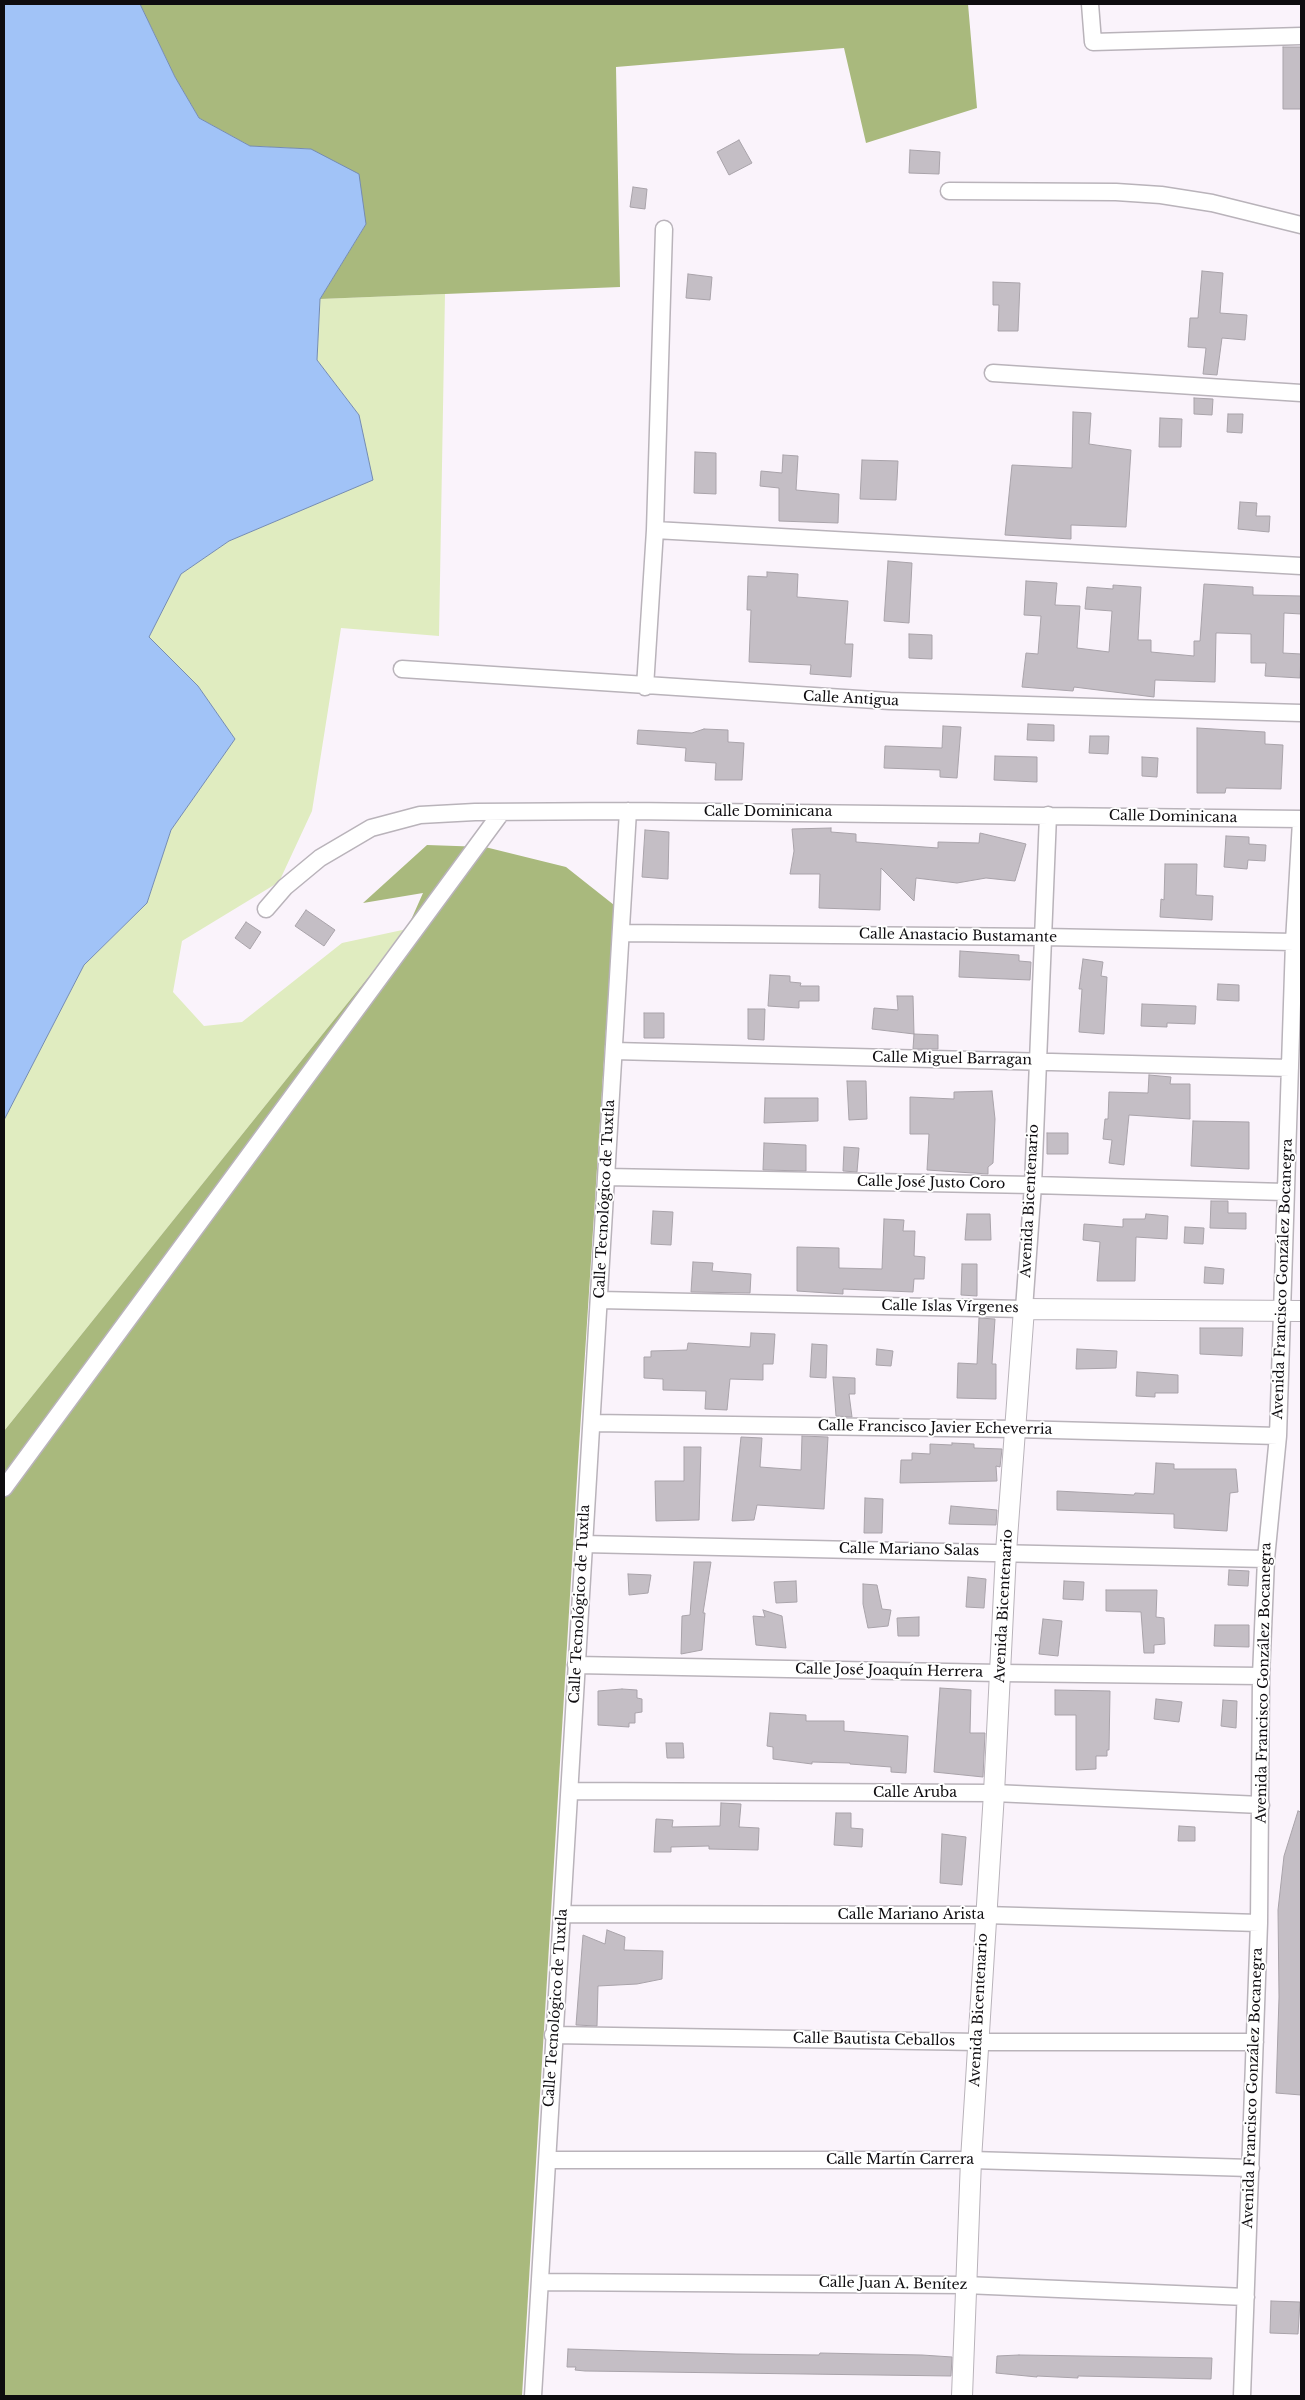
<!DOCTYPE html>
<meta charset="utf-8">
<style>
body{margin:0}
#map{position:relative;width:1305px;height:2400px;overflow:hidden;background:#faf3fb;font-family:"Libre Baskerville",serif}
canvas{display:block}
.frame{position:absolute;inset:0;border:5px solid #0e0c0f;pointer-events:none}
</style>
<div id="map">
<canvas width="1305" height="2400"></canvas>
<div class="frame"></div>
</div>
<script>
const g = document.querySelector('canvas').getContext('2d');
g.lineJoin = 'round';
function paint(path, color) { g.fillStyle = color; g.fill(path, 'evenodd'); }
const toPath = rows => new Path2D(rows.map(r => 'M' + r).join(''));
function stroke(path, color, width, dash) { g.strokeStyle = color; g.lineWidth = width; g.lineCap = dash ? 'butt' : 'round'; g.setLineDash(dash || []); g.stroke(path); }
function drawText(font, color, halo, rows, align = 'center') {
  g.font = font + ' "Libre Baskerville",serif'; g.lineWidth = 4; g.setLineDash([]); g.textBaseline = 'middle'; g.strokeStyle = halo; g.fillStyle = color; for (const [text, x, y, turn = 0] of rows) {
    g.save(); g.translate(x, y); g.rotate((+turn || 0) * Math.PI / 180); g.textAlign = isNaN(turn) ? turn : align; if (halo) g.strokeText(text, 0, 0); g.fillText(text, 0, 0); g.restore();
  }
}
paint(toPath([
 [445,294,439,636,341,628,312,811,279,882,182,941,173,992,204,1026,242,1022,342,943,407,929,4,1431,4,1120,84,965,147,903,171,830,235,739,198,686,149,637,181,574,229,541,372,480,359,415,317,360,320,299]
]), '#e0ecc0');
paint(toPath([
 [140,4,968,4,977,108,866,143,844,48,616,67,620,287,320,299,366,224,311,149,250,146,199,118,175,77],
 [427,845,485,847,566,867,614,905,578,1462,522,2396,4,2396,4,1431,407,929,423,893,363,903]
]), '#a9b97d');
const water = toPath([
 [4,4,140,4,175,77,199,118,250,146,311,149,359,174,366,224,320,299,317,360,359,415,373,480,229,541,181,574,149,637,198,686,235,739,171,830,147,903,84,965,4,1120,4,4]
]);
paint(water, '#a1c3f7');
stroke(water, '#758cb1', 1);
const building = toPath([
 [1283,47,1301,47,1301,109,1283,109,1283,47],
 [739,140,752,163,729,175,717,152,739,140],
 [910,150,940,152,939,174,909,173,910,150],
 [633,187,647,189,645,209,630,207,633,187],
 [1202,271,1223,273,1220,313,1247,315,1245,340,1222,338,1217,375,1203,374,1206,348,1188,347,1190,318,1198,318,1202,271],
 [688,274,712,277,710,300,686,298,688,274],
 [993,282,1020,283,1018,331,998,331,999,305,993,305,993,282],
 [1194,398,1213,399,1212,415,1194,414,1194,398],
 [1073,412,1091,413,1089,444,1131,450,1126,527,1071,525,1071,539,1005,535,1012,465,1072,468,1073,412],
 [1228,414,1243,414,1242,433,1227,432,1228,414],
 [1160,418,1182,419,1181,447,1159,447,1160,418],
 [695,452,716,453,716,494,694,493,695,452],
 [783,455,798,456,796,490,839,494,838,523,779,521,779,488,760,486,761,471,782,473,783,455],
 [862,460,898,461,896,500,860,499,862,460],
 [1240,502,1257,503,1256,516,1270,516,1269,532,1238,529,1240,502],
 [888,561,912,563,909,623,884,621,888,561],
 [767,572,798,574,797,597,848,601,845,644,853,644,851,677,810,674,811,665,749,662,751,610,747,610,748,576,767,577,767,572],
 [1026,581,1057,583,1055,605,1080,606,1077,648,1109,652,1112,611,1085,609,1087,587,1113,589,1113,585,1141,587,1138,640,1151,640,1151,652,1194,656,1194,641,1200,641,1204,584,1253,587,1253,595,1301,596,1301,614,1284,613,1283,653,1301,654,1300,678,1265,676,1266,663,1251,663,1251,634,1219,633,1216,633,1215,682,1155,680,1154,697,1074,687,1073,691,1022,687,1026,653,1038,654,1041,616,1024,615,1026,581],
 [909,634,932,635,932,659,909,658,909,634],
 [1028,724,1054,725,1054,741,1027,740,1028,724],
 [943,726,961,727,957,778,940,777,940,770,884,768,885,746,942,748,943,726],
 [1197,728,1265,732,1265,744,1283,745,1281,789,1226,788,1225,793,1197,793,1197,728],
 [704,729,728,730,728,742,744,743,742,780,715,780,716,763,685,761,686,748,637,744,638,730,692,733,704,729],
 [1090,736,1109,736,1108,754,1089,753,1090,736],
 [995,756,1037,757,1037,782,994,780,995,756],
 [1142,757,1158,758,1157,777,1142,776,1142,757],
 [831,828,831,832,856,834,856,842,938,848,938,842,979,843,980,833,1026,844,1015,881,986,878,957,883,916,878,914,901,881,868,880,910,819,908,820,874,790,874,794,851,792,829,831,828],
 [645,830,669,832,668,879,642,877,645,830],
 [1226,836,1249,837,1249,844,1266,845,1265,861,1248,860,1247,869,1224,867,1226,836],
 [1165,864,1197,864,1196,895,1213,896,1212,920,1160,917,1161,899,1164,900,1165,864],
 [306,910,335,930,324,946,295,926,306,910],
 [246,922,261,932,250,949,235,938,246,922],
 [960,951,1019,955,1019,961,1031,962,1030,980,959,977,960,951],
 [1083,959,1103,962,1101,976,1107,977,1104,1034,1079,1032,1082,989,1079,989,1083,959],
 [770,975,790,976,790,982,801,983,800,986,819,986,819,1001,799,1001,799,1008,768,1006,770,975],
 [1218,984,1239,985,1239,1001,1217,1000,1218,984],
 [897,996,913,996,914,1034,872,1029,874,1008,898,1010,897,996],
 [1142,1004,1196,1006,1195,1024,1167,1023,1167,1027,1141,1026,1142,1004],
 [748,1009,765,1009,764,1040,748,1039,748,1009],
 [644,1013,664,1013,664,1038,644,1038,644,1013],
 [914,1034,938,1035,938,1049,913,1049,914,1034],
 [1149,1075,1171,1077,1170,1084,1190,1084,1190,1119,1129,1115,1124,1165,1109,1163,1112,1140,1103,1139,1105,1119,1108,1119,1109,1092,1148,1093,1149,1075],
 [847,1081,866,1081,867,1119,849,1120,847,1081],
 [992,1091,995,1119,993,1163,988,1167,988,1174,927,1170,929,1134,910,1134,910,1097,954,1099,954,1092,992,1091],
 [765,1098,818,1098,818,1121,764,1123,765,1098],
 [1193,1121,1249,1122,1249,1169,1191,1166,1193,1121],
 [1047,1133,1068,1133,1068,1154,1047,1154,1047,1133],
 [764,1143,806,1145,806,1171,763,1170,764,1143],
 [844,1147,859,1148,857,1172,843,1171,844,1147],
 [1211,1201,1228,1201,1228,1213,1246,1213,1246,1229,1210,1228,1211,1201],
 [653,1211,673,1212,671,1245,651,1244,653,1211],
 [967,1214,990,1214,991,1240,965,1240,967,1214],
 [1146,1214,1168,1216,1167,1239,1136,1237,1135,1281,1097,1281,1100,1242,1083,1240,1084,1224,1123,1227,1123,1219,1145,1219,1146,1214],
 [884,1219,904,1220,903,1231,915,1231,914,1256,925,1257,924,1279,914,1279,913,1292,843,1289,843,1294,797,1291,797,1247,839,1248,839,1268,882,1269,884,1219],
 [1185,1227,1204,1228,1203,1244,1184,1243,1185,1227],
 [693,1262,713,1263,712,1271,751,1274,750,1293,691,1292,693,1262],
 [962,1264,977,1264,977,1296,961,1295,962,1264],
 [1205,1267,1224,1269,1223,1284,1204,1283,1205,1267],
 [979,1318,995,1319,992,1364,996,1364,996,1399,957,1398,958,1363,977,1364,979,1318],
 [1200,1328,1243,1328,1242,1356,1200,1354,1200,1328],
 [751,1333,775,1334,773,1364,763,1364,763,1380,730,1379,727,1410,705,1409,706,1391,663,1390,663,1379,644,1378,644,1357,651,1357,651,1351,687,1350,688,1343,750,1347,751,1333],
 [812,1344,827,1345,826,1378,810,1377,812,1344],
 [877,1349,893,1351,891,1366,876,1365,877,1349],
 [1077,1349,1117,1351,1116,1368,1076,1369,1077,1349],
 [1137,1372,1178,1375,1178,1393,1155,1393,1155,1397,1136,1396,1137,1372],
 [833,1377,855,1378,855,1394,849,1394,852,1417,836,1416,833,1377],
 [802,1436,828,1437,824,1509,757,1505,754,1520,732,1521,741,1437,762,1438,760,1467,801,1470,802,1436],
 [952,1443,974,1444,974,1448,1002,1449,1000,1467,996,1466,997,1481,900,1483,901,1460,912,1460,912,1453,930,1454,930,1444,952,1445,952,1443],
 [684,1447,701,1447,699,1520,656,1521,655,1481,684,1481,684,1447],
 [1156,1463,1174,1464,1174,1469,1236,1469,1238,1492,1230,1493,1227,1531,1174,1528,1174,1514,1057,1510,1057,1491,1134,1495,1135,1493,1154,1494,1156,1463],
 [865,1498,883,1499,882,1533,864,1533,865,1498],
 [951,1506,997,1510,996,1525,949,1524,951,1506],
 [694,1562,711,1562,703,1613,705,1613,702,1650,681,1654,682,1616,690,1615,694,1562],
 [1229,1570,1249,1571,1248,1586,1228,1585,1229,1570],
 [628,1574,651,1575,648,1593,629,1595,628,1574],
 [968,1577,986,1579,984,1608,966,1607,968,1577],
 [796,1581,797,1602,776,1603,774,1582,796,1581],
 [1064,1581,1084,1582,1083,1600,1063,1599,1064,1581],
 [863,1584,877,1585,882,1609,891,1610,888,1626,868,1628,863,1604,863,1584],
 [1106,1590,1157,1590,1156,1617,1164,1618,1165,1644,1154,1645,1154,1653,1144,1653,1141,1612,1106,1611,1106,1590],
 [763,1610,782,1616,786,1648,756,1645,753,1616,765,1617,763,1610],
 [919,1617,919,1636,898,1636,897,1618,919,1617],
 [1043,1619,1062,1621,1058,1656,1039,1654,1043,1619],
 [1215,1625,1249,1625,1249,1647,1214,1646,1215,1625],
 [940,1688,971,1690,970,1733,985,1733,983,1777,934,1772,940,1688],
 [622,1689,637,1690,637,1698,642,1699,642,1712,635,1713,635,1723,629,1723,629,1727,598,1725,598,1691,622,1689],
 [1055,1690,1110,1691,1109,1750,1107,1750,1107,1756,1096,1756,1096,1769,1076,1770,1076,1715,1055,1715,1055,1690],
 [1156,1699,1182,1702,1179,1722,1154,1719,1156,1699],
 [1223,1700,1237,1701,1236,1728,1221,1726,1223,1700],
 [770,1713,806,1715,806,1721,844,1721,844,1731,908,1736,906,1773,891,1772,891,1767,850,1764,850,1763,812,1762,812,1764,773,1759,773,1747,767,1746,770,1713],
 [666,1743,683,1743,684,1758,667,1758,666,1743],
 [721,1803,741,1804,739,1827,759,1828,758,1850,709,1849,709,1846,671,1847,671,1852,654,1852,656,1819,673,1820,672,1827,720,1826,721,1803],
 [1298,1811,1301,1812,1301,2095,1276,2093,1279,1997,1278,1910,1284,1856,1298,1811],
 [836,1813,851,1813,851,1828,863,1829,862,1847,834,1845,836,1813],
 [1179,1826,1195,1827,1195,1841,1178,1841,1179,1826],
 [942,1834,966,1837,962,1885,940,1883,942,1834],
 [607,1930,625,1937,624,1950,663,1951,662,1979,637,1984,598,1986,597,2026,576,2025,583,1935,605,1944,607,1930],
 [1271,2301,1300,2302,1298,2334,1270,2333,1271,2301],
 [568,2349,736,2354,819,2355,820,2353,922,2355,952,2357,951,2376,585,2371,575,2370,576,2367,567,2367,568,2349],
 [1019,2355,1212,2358,1211,2379,1078,2376,1078,2378,1037,2376,1037,2377,996,2373,997,2356,1019,2355]
]);
paint(building, '#c4bec5');
stroke(building, '#a9a3aa', 1);
const minor = toPath([
 [1090,4,1093,42,1301,36],
 [949,191,1116,192,1161,195,1212,203,1301,225],
 [993,373,1301,393],
 [655,530,1301,566],
 [402,669,890,701,1301,713],
 [645,687,655,530,664,229],
 [266,909,285,887,320,858,371,828,420,815,475,812,628,811,1301,819],
 [622,933,1044,937,1294,942],
 [614,1051,1290,1068],
 [606,1177,1033,1185,1285,1192],
 [599,1300,1024,1309,1033,1185,1048,815],
 [592,1423,1016,1429,1278,1436],
 [4,1488,501,813],
 [583,1544,1266,1559],
 [576,1665,1000,1673,1261,1676],
 [570,1791,994,1793,1261,1805],
 [562,1914,985,1915,1259,1923],
 [553,2035,978,2042,1255,2042],
 [548,2160,971,2160,1251,2168],
 [540,2282,965,2285,1246,2297],
 [533,2396,628,811],
 [1242,2396,1259,1923,1261,1676,1266,1559,1278,1436,1294,942,1301,821]
]);
const tertiary = toPath([
 [962,2396,971,2160,994,1793,1006,1552,1024,1309,1301,1311]
]);
stroke(minor, '#b9b3ba', 19);
stroke(tertiary, '#b9b3ba', 22);
stroke(minor, '#fff', 16);
stroke(tertiary, '#fff', 20);
drawText('14px', '#0e0c0f', '#fff', [
 ["Calle Antigua",851,699,3],
 ["Calle Dominicana",768,812],
 ["Calle Dominicana",1173,817,1],
 ["Calle Anastacio Bustamante",958,936,1],
 ["Calle Miguel Barragan",952,1059,1],
 ["Calle José Justo Coro",931,1183,1],
 ["Calle Tecnológico de Tuxtla",605,1199,-87],
 ["Avenida Bicentenario",1030,1201,-87],
 ["Avenida Francisco González Bocanegra",1283,1279,-88],
 ["Calle Islas Vírgenes",950,1307,1],
 ["Calle Francisco Javier Echeverria",935,1428,1],
 ["Calle Mariano Salas",909,1550,1],
 ["Calle Tecnológico de Tuxtla",580,1604,-87],
 ["Avenida Bicentenario",1004,1606,-87],
 ["Calle José Joaquín Herrera",889,1671,1],
 ["Avenida Francisco González Bocanegra",1264,1683,-89],
 ["Calle Aruba",915,1793],
 ["Calle Mariano Arista",911,1915],
 ["Calle Tecnológico de Tuxtla",556,2008,-86],
 ["Avenida Bicentenario",979,2010,-87],
 ["Calle Bautista Ceballos",874,2040,1],
 ["Avenida Francisco González Bocanegra",1253,2088,-88],
 ["Calle Martín Carrera",900,2160],
 ["Calle Juan A. Benítez",893,2284,1]
]);
</script>
